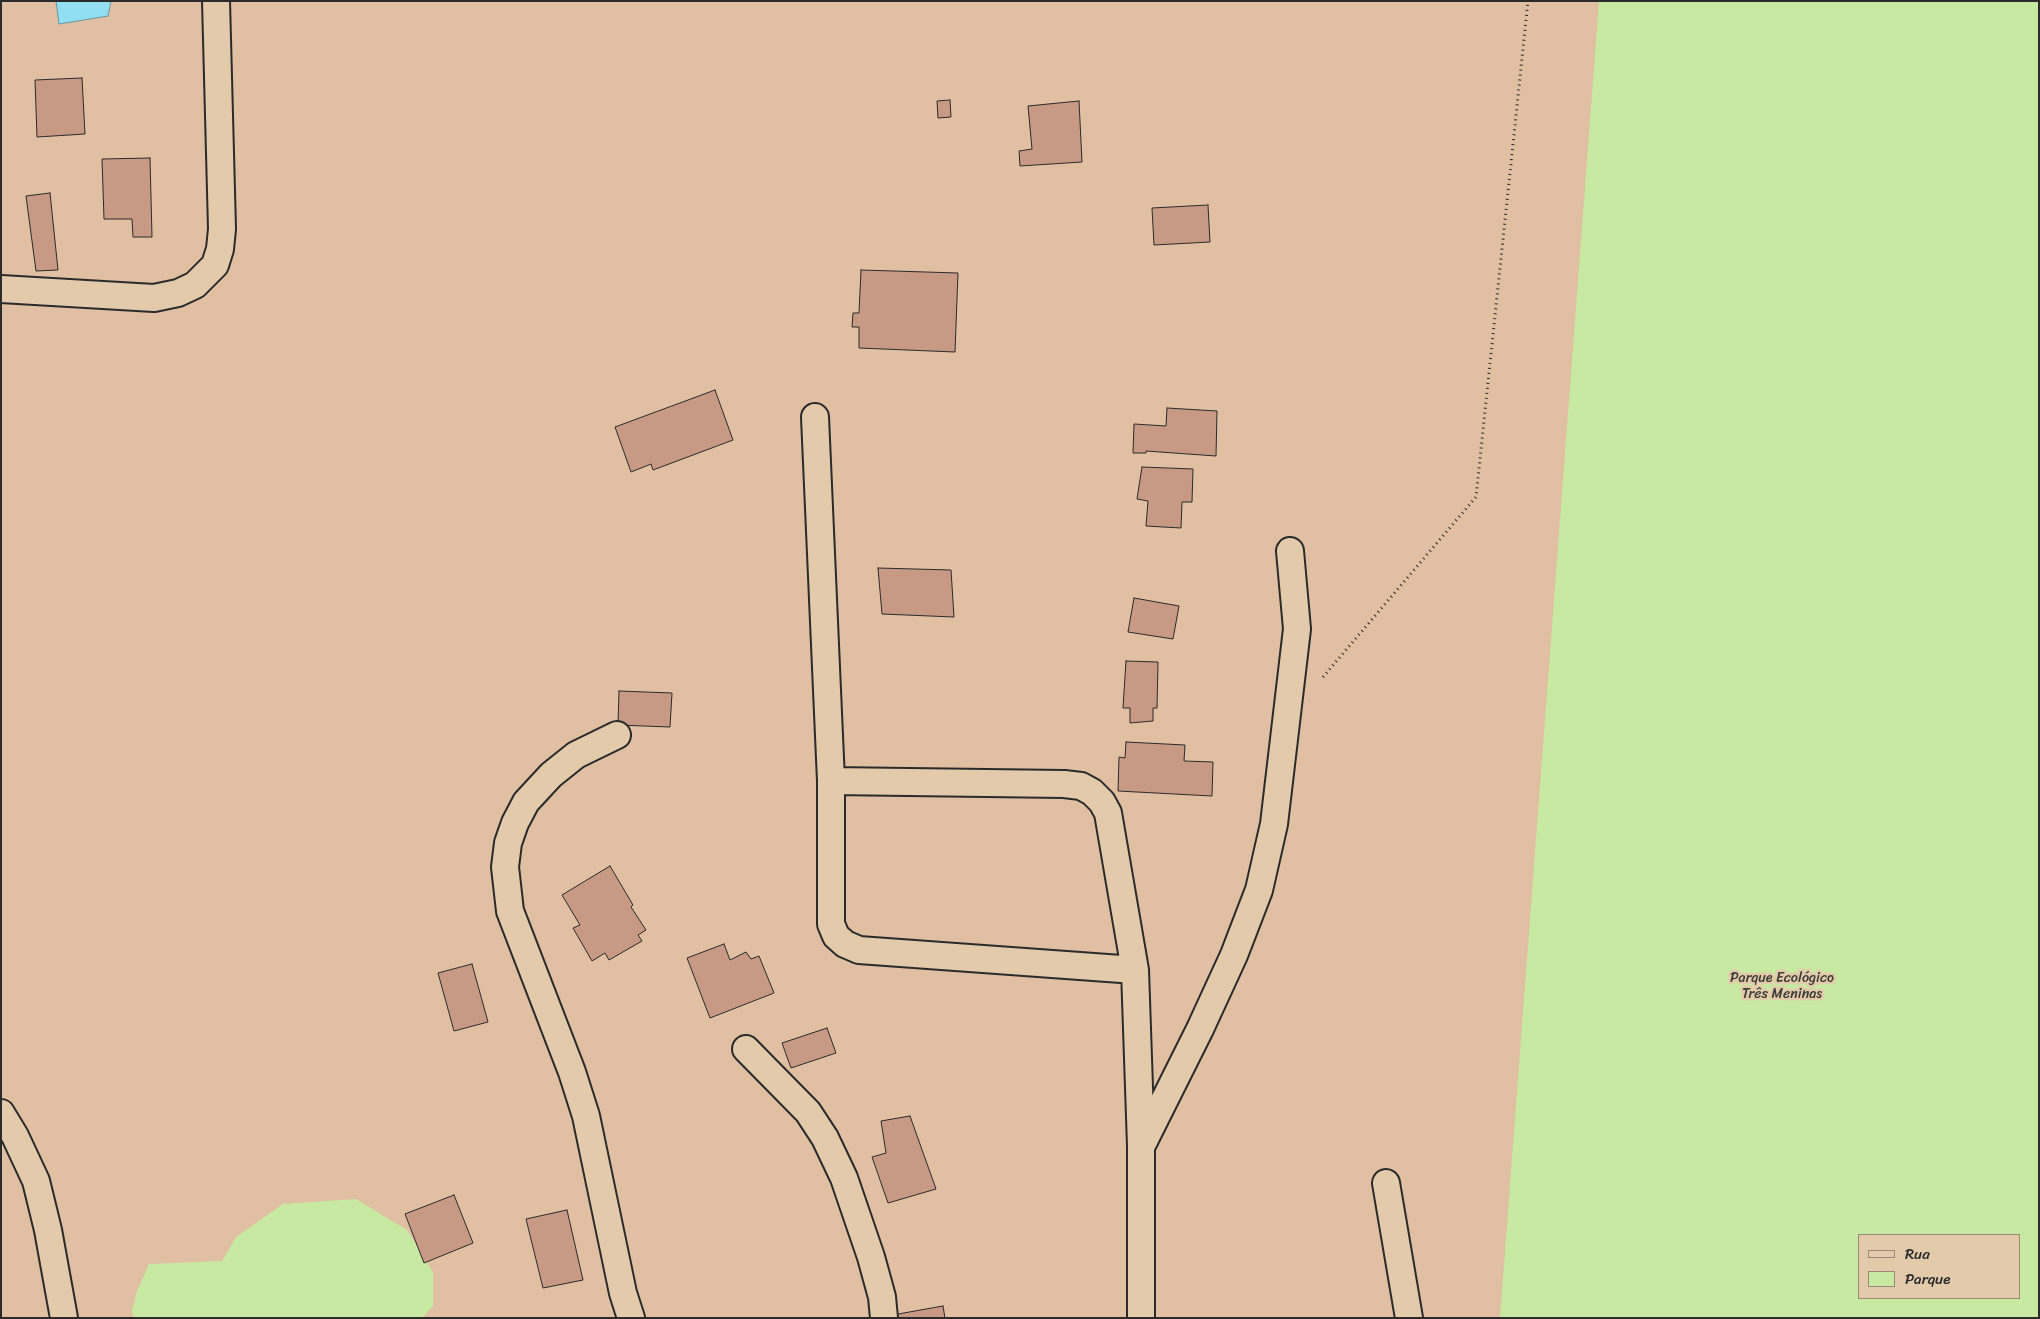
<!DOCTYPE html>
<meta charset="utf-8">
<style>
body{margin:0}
#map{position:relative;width:2040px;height:1319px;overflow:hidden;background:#e0bfa2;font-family:Sriracha,sans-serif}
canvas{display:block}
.frame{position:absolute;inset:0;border:2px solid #2b2b2b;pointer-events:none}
.legend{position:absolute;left:1858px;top:1234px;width:162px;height:65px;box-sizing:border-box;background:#e3caab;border:1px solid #998a78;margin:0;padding:6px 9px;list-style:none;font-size:15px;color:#2b2b2b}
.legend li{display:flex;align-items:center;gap:10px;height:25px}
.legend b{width:25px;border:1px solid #998a78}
</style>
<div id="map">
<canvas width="2040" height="1319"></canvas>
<div class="frame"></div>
<ul class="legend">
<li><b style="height:6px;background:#e3caab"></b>Rua</li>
<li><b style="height:14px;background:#c8e9a2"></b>Parque</li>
</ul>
</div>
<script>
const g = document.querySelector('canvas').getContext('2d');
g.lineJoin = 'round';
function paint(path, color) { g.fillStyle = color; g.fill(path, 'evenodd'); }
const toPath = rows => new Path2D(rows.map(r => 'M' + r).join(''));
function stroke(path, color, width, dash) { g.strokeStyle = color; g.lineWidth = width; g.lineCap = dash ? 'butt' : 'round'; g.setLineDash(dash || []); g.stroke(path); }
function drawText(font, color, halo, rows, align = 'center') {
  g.font = font + ' Sriracha,sans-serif'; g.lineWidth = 5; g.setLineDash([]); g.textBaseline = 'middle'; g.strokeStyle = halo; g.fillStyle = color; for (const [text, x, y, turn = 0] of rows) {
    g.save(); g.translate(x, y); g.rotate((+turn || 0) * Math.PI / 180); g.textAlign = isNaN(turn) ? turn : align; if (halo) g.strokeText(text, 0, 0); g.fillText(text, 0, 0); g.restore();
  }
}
paint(toPath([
 [1599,1,2039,1,2039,1318,1500,1318],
 [1859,1235,2019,1235,2019,1298,1859,1298],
 [356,1199,407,1230,433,1272,433,1306,422,1318,134,1318,132,1311,137,1291,149,1264,222,1261,236,1237,283,1204]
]), '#c8e9a2');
const water = toPath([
 [56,1,111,1,108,16,59,24,56,1]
]);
paint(water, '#91dff1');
stroke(water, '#6897a2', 1);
const building = toPath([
 [82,78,85,134,37,137,35,80,82,78],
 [950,100,951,117,938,118,937,101,950,100],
 [1079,101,1082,162,1020,166,1019,151,1032,149,1028,106,1079,101],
 [150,158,152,237,133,237,132,219,104,219,102,159,150,158],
 [50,193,58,270,36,271,26,196,50,193],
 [1208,205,1210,242,1154,245,1152,208,1208,205],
 [861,270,958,273,955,352,859,348,859,327,852,327,853,313,859,313,861,270],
 [715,390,733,440,653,470,651,464,631,472,615,427,715,390],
 [1167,408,1217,411,1216,456,1146,451,1146,453,1133,453,1134,424,1166,426,1167,408],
 [1142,467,1193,469,1192,502,1182,502,1181,528,1146,526,1148,501,1137,499,1142,467],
 [878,568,951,570,954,617,882,614,878,568],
 [1134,598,1179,606,1173,639,1128,632,1134,598],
 [1126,661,1158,662,1157,708,1153,708,1153,721,1130,723,1130,708,1123,708,1126,661],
 [619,691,672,693,670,727,618,725,619,691],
 [1126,742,1185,745,1184,761,1213,762,1212,796,1118,791,1119,757,1125,758,1126,742],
 [610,866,633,905,631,907,646,930,638,935,642,941,609,960,605,953,592,961,573,928,580,925,562,895,610,866],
 [724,944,730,960,746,952,751,959,759,956,774,993,710,1018,687,958,724,944],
 [472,964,488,1022,454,1031,438,973,472,964],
 [827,1028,836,1053,791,1068,782,1043,827,1028],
 [910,1116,936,1189,888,1203,872,1157,886,1153,881,1121,910,1116],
 [454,1195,473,1243,424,1263,405,1214,454,1195],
 [567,1210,583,1280,543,1288,526,1219,567,1210],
 [943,1306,945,1318,887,1318,887,1316,943,1306]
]);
paint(building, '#c89984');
stroke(building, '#2b2b2b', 1);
const minor = toPath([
 [1,289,154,298,178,293,195,285,215,265,220,249,222,229,216,1],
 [815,417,831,781,831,924,836,936,845,944,859,950,1135,970],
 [617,735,576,755,551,775,526,802,515,823,508,843,505,867,510,911,572,1072,586,1116,623,1293,631,1318],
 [831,781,1064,784,1081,786,1092,792,1102,802,1108,813,1135,970,1141,1146,1141,1318],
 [746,1049,808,1112,825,1138,844,1178,871,1257,882,1297,884,1318],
 [1,1113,15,1136,36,1181,48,1230,64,1318],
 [1143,1143,1200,1029,1234,955,1259,890,1274,824,1297,629,1290,551],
 [1386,1183,1409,1318]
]);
stroke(minor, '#2b2b2b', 30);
stroke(toPath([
 [1323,677,1476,497,1528,1]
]), '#2b2b2b', 3, [1, 4]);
stroke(minor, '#e3caab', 26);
drawText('14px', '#3b3e37', '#e3caab', [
 ["Parque Ecológico",1782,978],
 ["Três Meninas",1782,994]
]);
</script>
